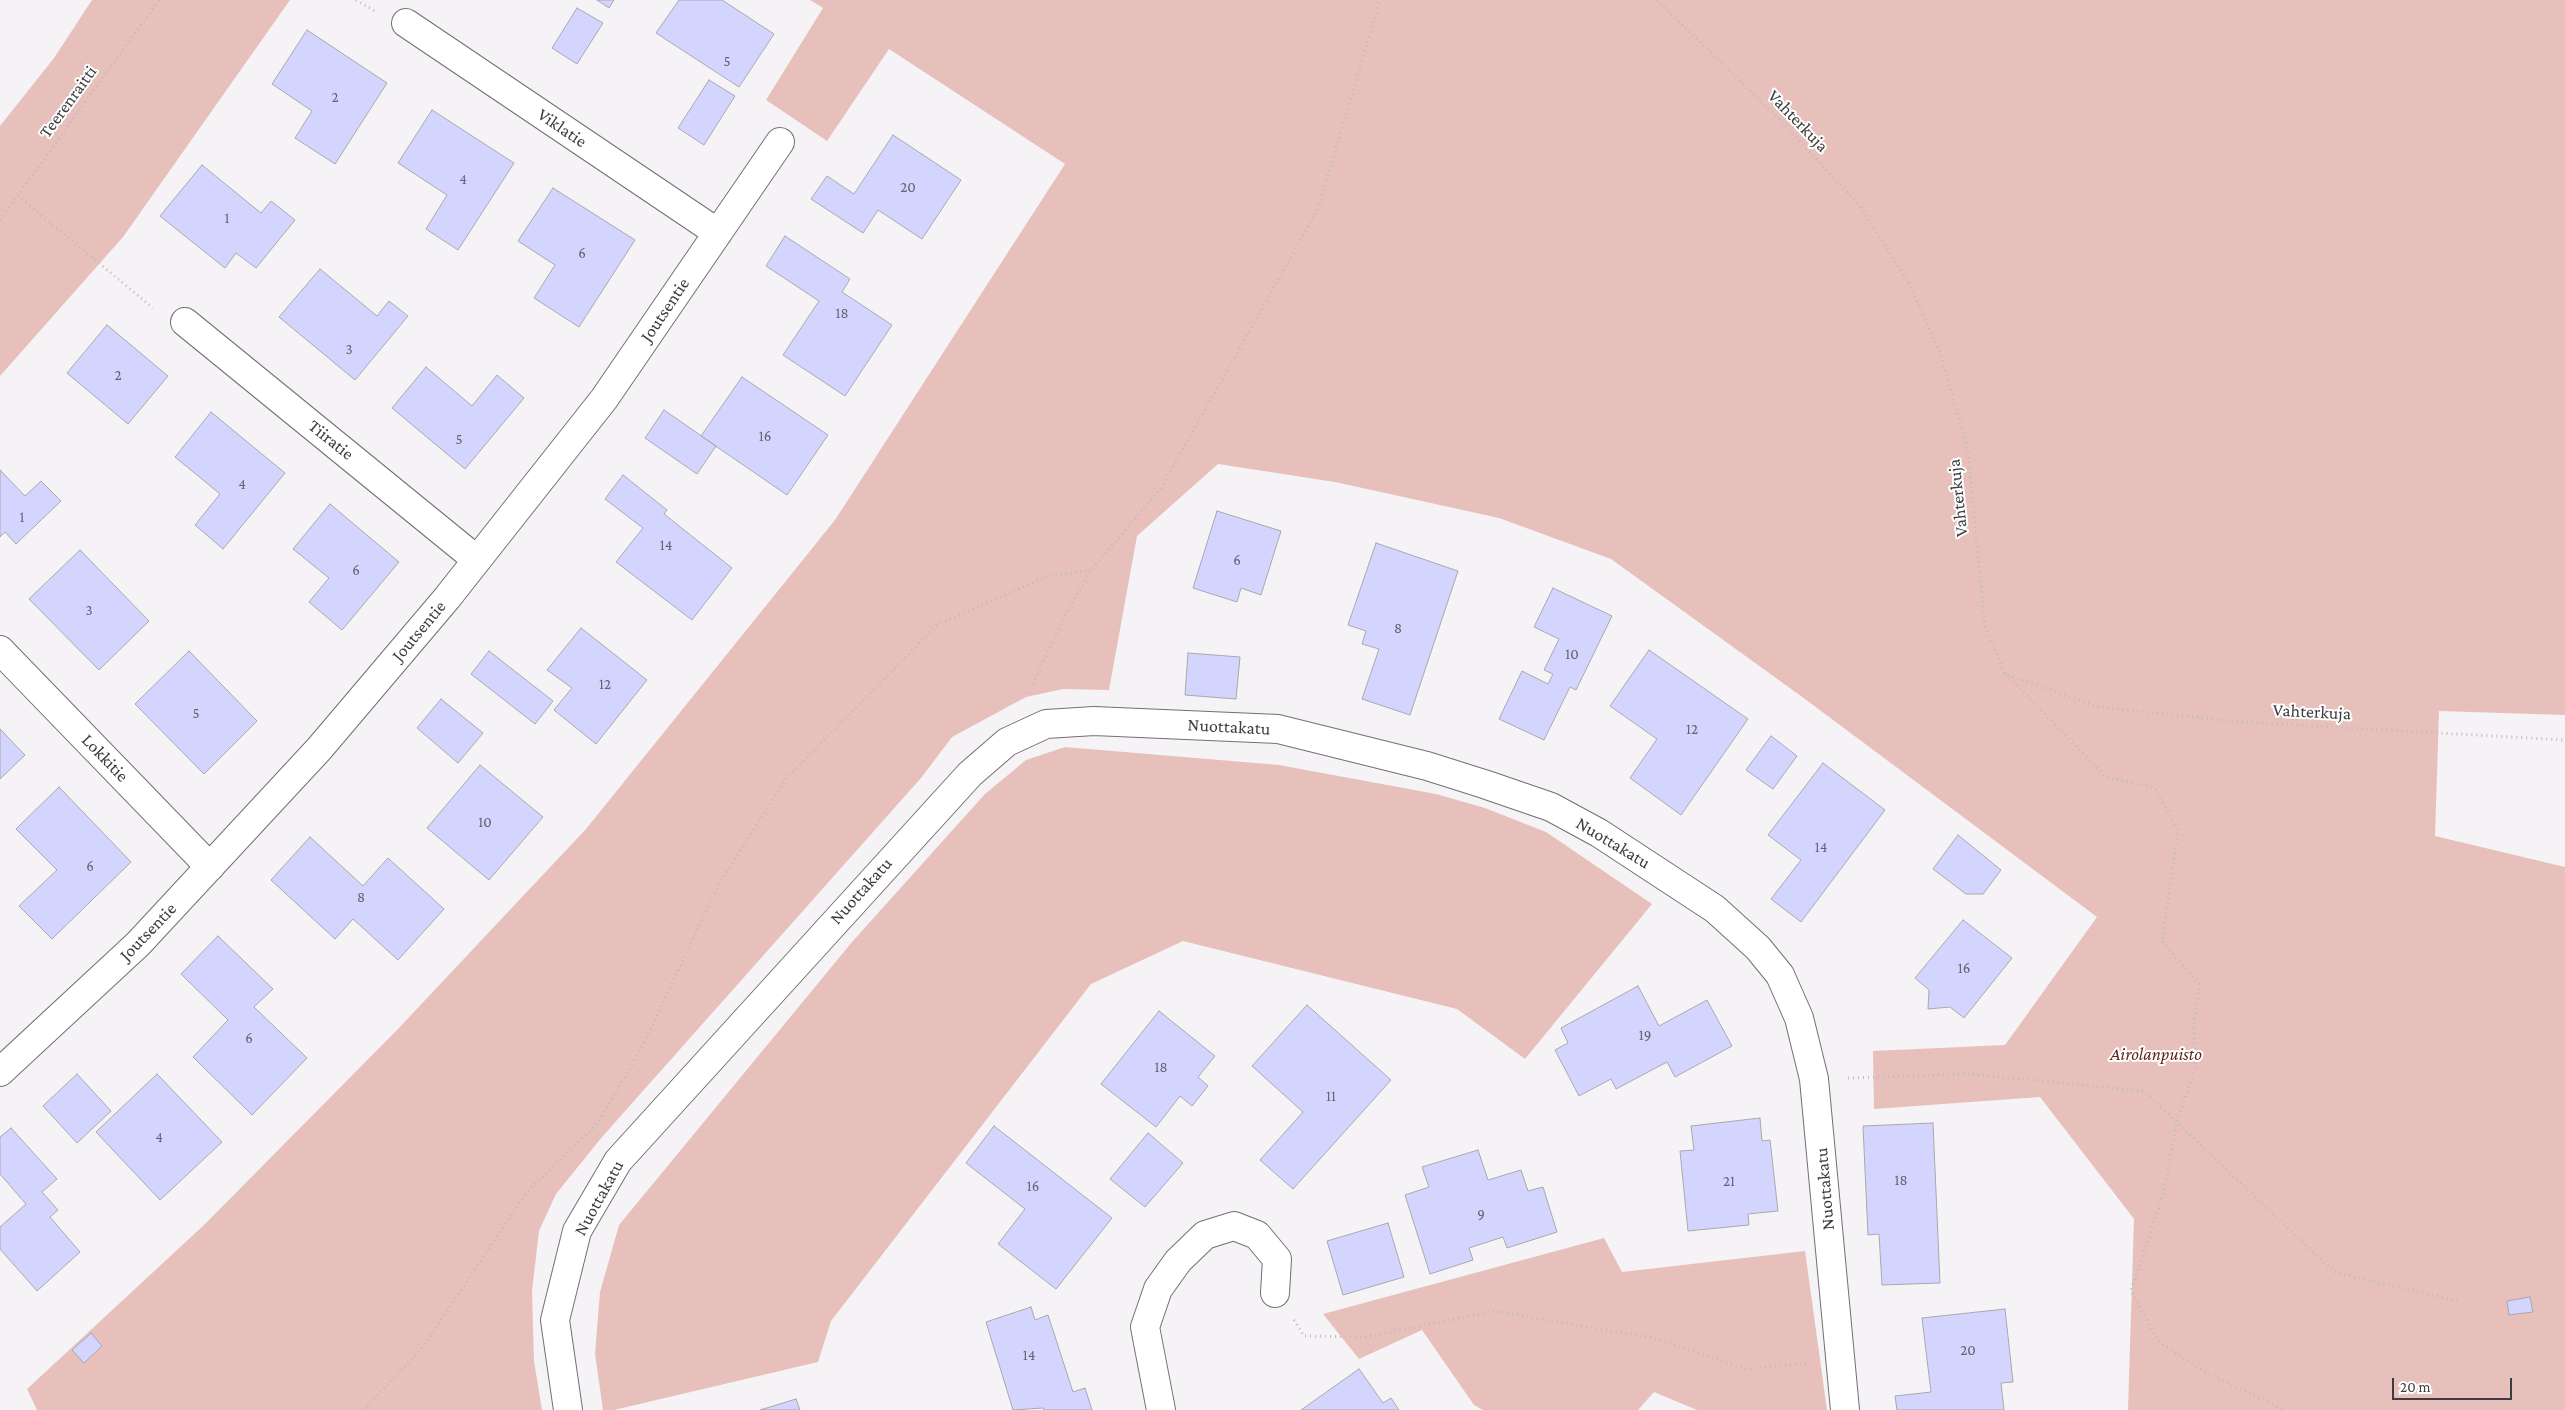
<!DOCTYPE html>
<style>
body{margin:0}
#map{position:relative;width:2565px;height:1410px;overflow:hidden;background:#f5f3f6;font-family:"Crimson Pro",serif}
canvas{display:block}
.scale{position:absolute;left:2392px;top:1378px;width:120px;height:22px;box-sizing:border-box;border:2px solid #3d3c3e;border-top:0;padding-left:6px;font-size:15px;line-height:18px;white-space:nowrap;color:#3d3c3e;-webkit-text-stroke:4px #fff;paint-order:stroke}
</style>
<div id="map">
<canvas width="2565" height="1410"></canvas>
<div class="scale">20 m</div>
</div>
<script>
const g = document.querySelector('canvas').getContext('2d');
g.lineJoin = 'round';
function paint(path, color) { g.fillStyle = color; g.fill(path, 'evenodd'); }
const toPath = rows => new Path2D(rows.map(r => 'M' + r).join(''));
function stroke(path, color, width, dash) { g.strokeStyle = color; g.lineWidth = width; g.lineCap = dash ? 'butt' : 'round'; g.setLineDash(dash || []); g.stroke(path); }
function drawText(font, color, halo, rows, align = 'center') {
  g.font = font + ' "Crimson Pro",serif'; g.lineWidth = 4; g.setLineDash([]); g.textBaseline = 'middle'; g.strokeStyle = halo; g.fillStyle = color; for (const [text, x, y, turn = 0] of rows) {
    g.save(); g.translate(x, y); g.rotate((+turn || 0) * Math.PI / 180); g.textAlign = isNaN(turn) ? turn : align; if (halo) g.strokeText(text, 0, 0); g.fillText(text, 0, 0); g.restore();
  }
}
paint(toPath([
 [92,0,290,0,123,237,0,376,0,126,54,58],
 [810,0,2565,0,2565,715,2439,711,2435,836,2565,867,2565,1410,2128,1410,2134,1219,2040,1097,1874,1109,1873,1051,2005,1045,2097,917,1805,699,1611,559,1499,518,1335,482,1218,464,1137,536,1109,690,1063,689,1026,697,952,737,921,778,602,1137,556,1194,539,1231,532,1291,534,1361,542,1410,37,1410,27,1389,205,1224,397,1030,586,829,835,520,1065,164,889,49,827,141,766,100,823,8],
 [1065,747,1279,765,1436,794,1485,808,1546,832,1652,904,1525,1059,1457,1009,1183,941,1091,984,831,1321,818,1362,614,1410,603,1410,595,1354,600,1292,619,1225,852,942,985,794,1026,760],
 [1604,1238,1622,1272,1805,1251,1827,1410,1697,1410,1654,1392,1638,1410,1483,1410,1474,1405,1422,1330,1359,1359,1323,1314]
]), '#e7c0bc');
const building = toPath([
 [597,0,614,0,609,8,597,0],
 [679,0,722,0,774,34,739,87,656,33,679,0],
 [577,8,603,23,577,64,552,48,577,8],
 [307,30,387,83,335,164,295,138,312,111,272,84,307,30],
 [709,80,735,96,704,145,678,128,709,80],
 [432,110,514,163,458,250,426,229,447,195,398,163,432,110],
 [893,135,961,180,922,239,878,210,863,233,811,199,827,176,854,194,893,135],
 [202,165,261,213,271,201,295,220,256,268,236,253,225,268,160,216,202,165],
 [553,188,635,240,579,327,534,298,555,265,518,241,553,188],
 [785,236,850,279,842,292,892,325,845,396,783,355,819,301,766,266,785,236],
 [320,269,377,316,389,301,408,316,355,380,279,317,320,269],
 [107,325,168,376,128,424,67,373,107,325],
 [426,367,472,406,497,375,524,398,465,469,392,408,426,367],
 [742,377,828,435,787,495,701,436,742,377],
 [664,410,716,446,697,474,645,438,664,410],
 [211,412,285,473,223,549,195,525,220,494,175,457,211,412],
 [0,470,25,496,41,481,61,501,16,544,5,532,0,537,0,470],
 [623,475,667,510,664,514,732,568,692,620,616,562,643,528,605,499,623,475],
 [330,504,399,562,342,630,309,602,329,578,293,549,330,504],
 [1217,511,1281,531,1261,595,1241,588,1237,602,1193,588,1217,511],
 [1376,543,1458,571,1410,715,1362,699,1379,649,1362,644,1366,631,1348,625,1376,543],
 [80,550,149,621,99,670,29,599,80,550],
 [1553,588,1612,616,1576,690,1570,687,1544,740,1499,719,1522,671,1548,684,1553,674,1544,670,1559,639,1534,627,1553,588],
 [581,628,647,680,596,744,554,710,572,688,547,670,581,628],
 [1649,650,1748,719,1681,815,1630,778,1657,739,1610,706,1649,650],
 [189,651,257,721,204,774,135,704,189,651],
 [489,651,553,701,535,724,471,674,489,651],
 [1188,653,1240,657,1236,699,1185,695,1188,653],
 [441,699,483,733,458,763,417,728,441,699],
 [0,729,25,755,0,779,0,729],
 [1771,736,1797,756,1773,789,1746,770,1771,736],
 [1823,763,1885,810,1801,922,1771,899,1801,860,1768,835,1823,763],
 [480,765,543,817,489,880,427,828,480,765],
 [59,787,131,862,52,939,19,906,57,870,16,829,59,787],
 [1958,835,2001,870,1983,894,1966,894,1933,869,1958,835],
 [310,837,363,886,388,858,444,909,398,960,353,919,335,939,271,880,310,837],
 [1963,920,2012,958,1964,1018,1950,1007,1928,1009,1929,990,1915,978,1963,920],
 [218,936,273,989,254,1007,307,1058,252,1115,193,1057,228,1020,181,974,218,936],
 [1638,986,1659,1026,1707,1000,1732,1046,1675,1077,1667,1062,1616,1089,1611,1079,1579,1096,1555,1050,1568,1043,1561,1028,1638,986],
 [1307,1005,1391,1080,1293,1189,1260,1160,1303,1112,1252,1066,1307,1005],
 [1159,1011,1215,1056,1198,1077,1208,1086,1192,1106,1180,1096,1156,1127,1101,1084,1159,1011],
 [77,1074,111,1111,77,1143,43,1106,77,1074],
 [157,1074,222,1142,160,1200,96,1132,157,1074],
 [1760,1118,1762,1141,1770,1140,1778,1211,1748,1214,1749,1225,1688,1231,1680,1151,1694,1150,1691,1126,1760,1118],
 [1933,1123,1940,1283,1882,1285,1879,1234,1868,1235,1863,1126,1933,1123],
 [994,1126,1112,1218,1056,1289,998,1244,1025,1209,966,1163,994,1126],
 [11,1128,57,1179,42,1192,58,1210,50,1217,80,1252,37,1291,0,1249,0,1227,26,1204,0,1174,0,1137,11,1128],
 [1148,1133,1183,1163,1145,1207,1110,1179,1148,1133],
 [1478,1150,1488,1180,1521,1170,1528,1191,1543,1187,1557,1232,1507,1248,1503,1237,1469,1248,1473,1260,1430,1274,1405,1195,1429,1187,1422,1167,1478,1150],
 [1388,1223,1404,1277,1343,1295,1327,1241,1388,1223],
 [2530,1297,2533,1312,2509,1315,2507,1301,2530,1297],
 [1031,1307,1035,1320,1048,1315,1073,1392,1085,1388,1092,1410,1044,1410,1043,1408,1013,1410,986,1322,1031,1307],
 [2005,1309,2013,1382,2001,1383,2004,1410,1897,1410,1895,1396,1931,1392,1922,1318,2005,1309],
 [91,1333,102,1346,84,1363,72,1350,91,1333],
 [1359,1369,1383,1403,1391,1398,1399,1410,1301,1410,1359,1369],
 [796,1399,800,1410,760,1410,796,1399]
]);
paint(building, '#d4d5fe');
stroke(building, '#a8a8ac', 1);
const minor = toPath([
 [406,23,718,233],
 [185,322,477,560],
 [0,650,210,867],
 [0,1072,138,944,319,749,447,598,604,399,780,142],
 [568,1410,555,1320,577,1231,618,1161,970,774,1007,742,1046,724,1094,721,1278,729,1427,766,1484,784,1551,807,1599,833,1715,909,1758,948,1780,975,1799,1018,1814,1079,1845,1410],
 [1161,1410,1145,1327,1158,1289,1178,1261,1205,1235,1234,1226,1257,1235,1277,1259,1275,1293]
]);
stroke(minor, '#727073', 30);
stroke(toPath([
 [356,0,375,11],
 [1657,0,1777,117,1860,206,1908,282,1940,352,1968,451,1985,626,2005,674,2099,707,2242,722,2565,740],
 [18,196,153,308],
 [0,220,159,0],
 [2006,674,2106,777,2155,788,2178,831,2162,941,2200,986,2194,1021,2195,1069,2177,1121,2164,1191,2131,1291,2158,1341,2203,1371,2285,1410],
 [1029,693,1061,623,1091,570,1161,488,1318,209,1380,0],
 [1848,1078,1969,1074,2144,1091,2334,1272,2458,1301],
 [1294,1320,1304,1336,1367,1337,1494,1311,1653,1338,1745,1369,1807,1363],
 [363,1410,420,1351,527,1192,597,1124,641,1049,718,886,786,779,937,625,1045,577,1091,570]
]), '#bcbbbd', 3, [1, 4]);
stroke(minor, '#fff', 28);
drawText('15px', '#63626e', null, [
 ["5",727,61],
 ["2",335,97],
 ["4",463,179],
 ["20",908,187],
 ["1",227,218],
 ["6",582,253],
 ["18",842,313],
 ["3",349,349],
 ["2",118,375],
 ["16",765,436],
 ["5",459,439],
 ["4",242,484],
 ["1",22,517],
 ["14",666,545],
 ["6",1237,560],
 ["6",356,570],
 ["3",89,610],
 ["8",1398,628],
 ["10",1572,654],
 ["12",605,684],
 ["5",196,713],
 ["12",1692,729],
 ["10",485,822],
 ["14",1821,847],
 ["6",90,866],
 ["8",361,897],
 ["16",1964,968],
 ["19",1645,1035],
 ["6",249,1038],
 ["18",1161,1067],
 ["11",1331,1096],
 ["4",159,1137],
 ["18",1901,1180],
 ["21",1729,1181],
 ["16",1033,1186],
 ["9",1481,1214],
 ["20",1968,1350],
 ["14",1029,1355]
]);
drawText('18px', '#3d3c3e', '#fff', [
 ["Teerenraitti",68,102,-54],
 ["Vahterkuja",1798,121,46],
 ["Viklatie",562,128,34],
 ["Joutsentie",665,310,-56],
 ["Tiiratie",331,440,39],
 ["Vahterkuja",1958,498,-96],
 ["Joutsentie",419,631,-50],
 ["Vahterkuja",2312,712,3],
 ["Nuottakatu",1229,727,3],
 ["Lokkitie",105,758,46],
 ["Nuottakatu",1613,843,31],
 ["Nuottakatu",861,891,-48],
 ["Joutsentie",148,932,-46],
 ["Nuottakatu",1825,1189,-95],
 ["Nuottakatu",599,1198,-61]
]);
drawText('italic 18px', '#612624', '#fff', [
 ["Airolanpuisto",2156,1054]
]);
</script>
